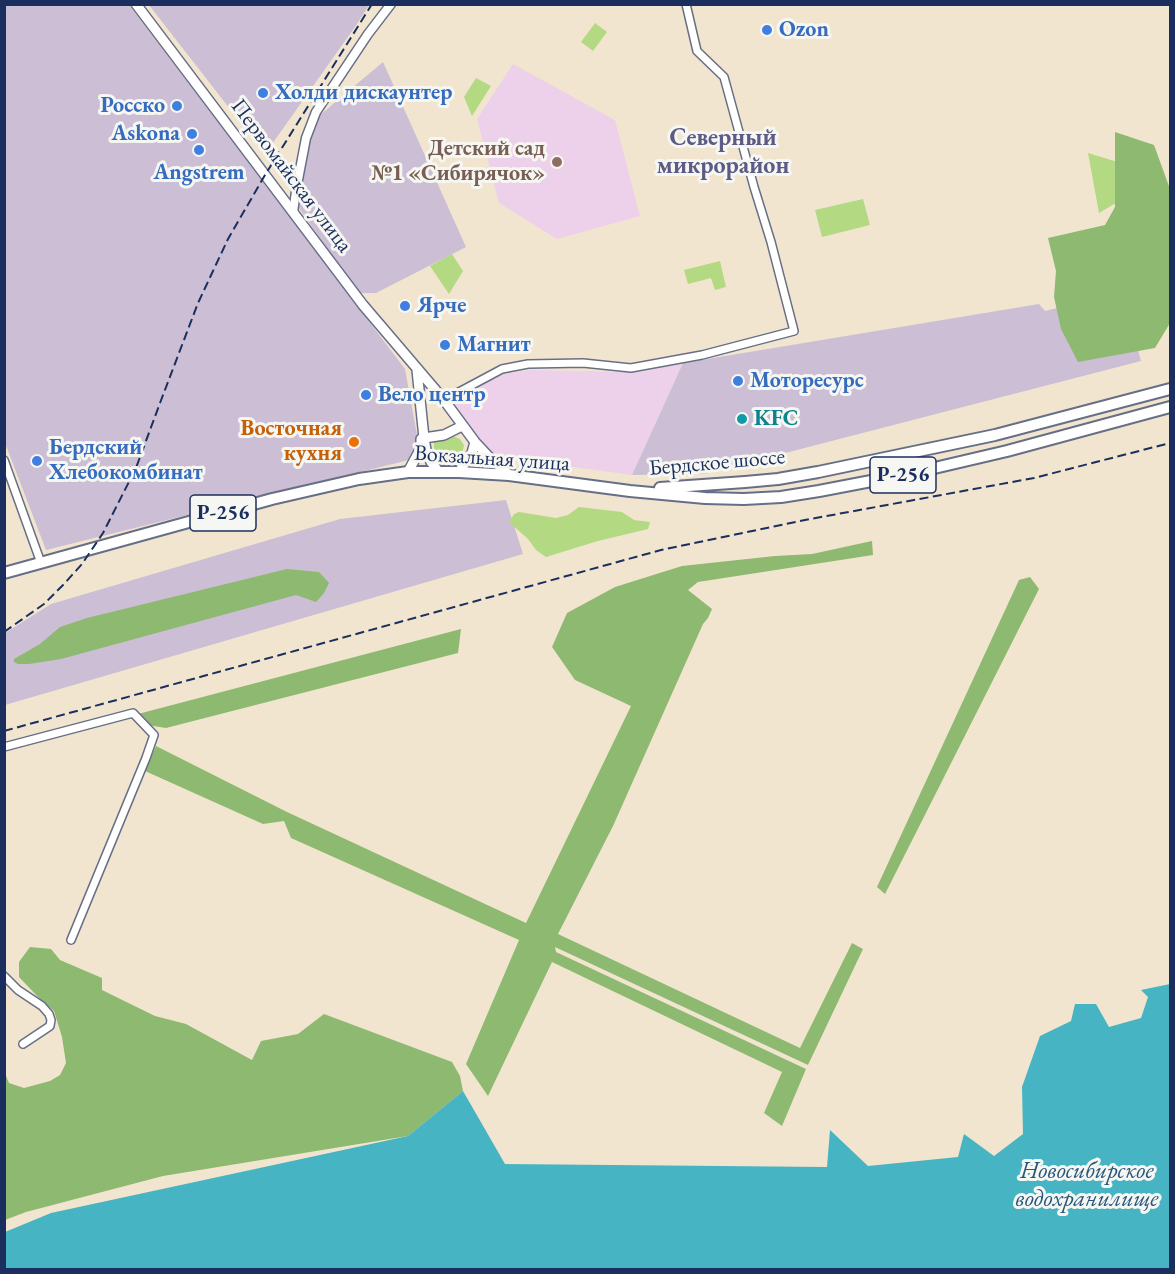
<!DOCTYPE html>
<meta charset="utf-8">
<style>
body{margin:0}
#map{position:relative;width:1175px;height:1274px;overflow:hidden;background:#f2e5cf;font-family:"EB Garamond",serif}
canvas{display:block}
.frame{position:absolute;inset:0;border:6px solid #1b2f5e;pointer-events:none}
</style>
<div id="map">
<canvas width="1175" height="1274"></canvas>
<div class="frame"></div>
</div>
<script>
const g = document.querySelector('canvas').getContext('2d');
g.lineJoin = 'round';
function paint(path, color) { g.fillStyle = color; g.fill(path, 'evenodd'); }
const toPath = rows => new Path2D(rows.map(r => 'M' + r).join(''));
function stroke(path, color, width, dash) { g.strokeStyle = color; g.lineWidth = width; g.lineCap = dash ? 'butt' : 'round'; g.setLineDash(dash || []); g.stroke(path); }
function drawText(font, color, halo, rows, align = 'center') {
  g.font = font + ' "EB Garamond",serif'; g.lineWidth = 6; g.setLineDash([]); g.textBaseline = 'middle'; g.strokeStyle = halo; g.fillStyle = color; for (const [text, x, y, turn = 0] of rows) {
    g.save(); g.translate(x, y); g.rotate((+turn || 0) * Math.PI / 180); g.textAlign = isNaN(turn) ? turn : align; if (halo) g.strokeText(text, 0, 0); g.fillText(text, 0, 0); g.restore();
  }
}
paint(toPath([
 [513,64,615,120,640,216,557,239,499,203,477,119],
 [683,363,632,475,492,456,448,402,504,374,530,370,641,372]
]), '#edd0e9');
paint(toPath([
 [5,5,129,5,405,369,421,457,46,550,5,443],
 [149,5,369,5,357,24,265,154],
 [383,62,466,247,376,293,358,293,299,208,307,126],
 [1123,292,1141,361,704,474,632,475,683,363,1039,304,1045,311],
 [506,500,523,554,5,705,5,633,51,604,340,519]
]), '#ccbed4');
paint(toPath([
 [595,23,607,32,593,51,581,42],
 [476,78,491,86,472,116,464,97],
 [1088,153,1124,164,1126,197,1099,213],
 [863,199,870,225,822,237,815,210],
 [452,254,463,271,449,294,430,266],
 [720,261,726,287,715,290,711,278,688,284,684,270],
 [453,436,460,439,464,445,462,454,458,457,450,459,438,455,434,448,434,442,439,438],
 [579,507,622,512,634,520,650,522,648,529,598,541,546,557,536,550,528,539,509,522,514,514,519,512,556,518,568,515]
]), '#b3d983');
paint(toPath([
 [1115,132,1154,145,1170,189,1170,323,1155,348,1078,362,1061,329,1054,297,1056,271,1048,238,1105,225,1115,207],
 [872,541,873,555,698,582,688,590,712,609,708,618,703,624,613,826,558,934,800,1048,852,943,863,949,808,1065,555,947,556,952,806,1069,782,1126,764,1113,782,1072,552,962,488,1096,466,1064,519,940,291,838,284,821,263,824,145,771,156,746,287,812,526,923,631,706,575,680,552,647,567,613,615,587,682,566,775,556,812,554],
 [287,569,319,572,329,583,324,593,316,602,296,595,61,659,29,664,18,664,14,662,14,659,40,644,60,627,87,618],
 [1030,577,1039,589,885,894,877,887,1019,580],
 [461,629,458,653,166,728,141,724,138,714],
 [30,947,51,949,60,960,102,978,102,990,155,1016,186,1024,252,1060,261,1041,298,1034,324,1014,452,1062,460,1076,463,1091,408,1136,163,1176,26,1212,5,1220,4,1071,9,1083,24,1088,50,1081,60,1075,66,1063,62,1037,54,1011,38,997,19,977,19,962]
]), '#8eb971');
paint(toPath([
 [1170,984,1170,1269,5,1269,5,1232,51,1213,408,1136,463,1091,505,1164,827,1167,830,1130,868,1166,958,1157,964,1134,994,1156,1023,1134,1022,1087,1040,1036,1071,1021,1075,1004,1096,1004,1109,1027,1141,1018,1148,997,1141,990]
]), '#46b4c2');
const minor = toPath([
 [444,400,502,369,528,364,583,363,631,368,702,355,794,331,771,242,754,187,724,77,697,51,686,4],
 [4,460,41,563],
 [4,747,133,713,154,735,146,758,71,940],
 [4,976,18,990,42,1006,49,1014,51,1020,50,1026,23,1044]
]);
const tertiary = toPath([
 [293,212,297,185,306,138,316,112,368,34,391,4]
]);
const secondary = toPath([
 [136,4,363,305,444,400,475,442,489,457,509,475],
 [417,370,424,438,426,450,431,462,439,472],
 [424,438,444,435,462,426],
 [408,472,421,448,421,439],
 [459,472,472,453,475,442]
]);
const trunk = toPath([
 [660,488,745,482,778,479,818,472,995,435,1170,389],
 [4,573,272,499,359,479,408,472,459,472,509,475,630,491,705,498,744,499,781,497,819,491,913,473,1007,451,1170,407]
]);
stroke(minor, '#666f86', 10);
stroke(tertiary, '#666f86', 11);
stroke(secondary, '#666f86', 12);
stroke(trunk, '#666f86', 14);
stroke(minor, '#fff', 7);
stroke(tertiary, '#fff', 8);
stroke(secondary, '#fff', 9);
stroke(trunk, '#fff', 10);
stroke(toPath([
 [4,632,44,604,64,584,82,564,103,533,136,468,160,403,198,303,228,239,265,175,372,4],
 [4,731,661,550,805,520,1034,478,1170,443]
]), '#1b2f5e', 2, [9, 4.5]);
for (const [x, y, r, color] of [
 [767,30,6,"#3f7fe0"],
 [263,93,6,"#3f7fe0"],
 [177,106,6,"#3f7fe0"],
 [192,134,6,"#3f7fe0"],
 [199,150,6,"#3f7fe0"],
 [557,162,6,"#8d6e63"],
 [405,306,6,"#3f7fe0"],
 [445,345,6,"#3f7fe0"],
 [738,381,6,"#3f7fe0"],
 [366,395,6,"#3f7fe0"],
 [742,419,6,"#0f9aa8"],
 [354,442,6,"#e8710a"],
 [37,461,6,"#3f7fe0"]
]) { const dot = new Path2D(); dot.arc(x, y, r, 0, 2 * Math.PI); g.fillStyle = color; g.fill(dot); stroke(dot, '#f6f6f2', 2); }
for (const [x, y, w] of [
 [903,475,66],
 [223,513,66]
]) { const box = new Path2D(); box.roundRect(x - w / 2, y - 18, w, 36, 4.5); g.fillStyle = '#f6f6f2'; g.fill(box); stroke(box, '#1b2f5e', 1.5); }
drawText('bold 21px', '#1b2f5e', null, [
 ["Р-256",903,475],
 ["Р-256",223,513]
]);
drawText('bold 22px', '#366cbe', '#f6f6f2', [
 ["Ozon",779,30],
 ["Холди дискаунтер",275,93],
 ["Росско",165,106,"right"],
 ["Askona",180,134,"right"],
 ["Angstrem",199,173,"center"],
 ["Ярче",417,306],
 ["Магнит",457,345],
 ["Моторесурс",750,381],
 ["Вело центр",378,395],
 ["Бердский",49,448],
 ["Хлебокомбинат",49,473]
], 'left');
drawText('bold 22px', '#785e54', '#f6f6f2', [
 ["Детский сад",545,149],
 ["№1 «Сибирячок»",545,174]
], 'right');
drawText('22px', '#1b2f5e', '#f6f6f2', [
 ["Первомайская улица",291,176,53],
 ["Вокзальная улица",492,459,4],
 ["Бердское шоссе",717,463,-5]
]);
drawText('bold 22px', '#0d838f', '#f6f6f2', [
 ["KFC",754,419]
], 'left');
drawText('bold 22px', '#c56008', '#f6f6f2', [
 ["Восточная",342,429],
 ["кухня",342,454]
], 'right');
drawText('bold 24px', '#5b5b86', '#f6f6f2', [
 ["Северный",723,138],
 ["микрорайон",723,166]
]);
drawText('italic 24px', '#28577c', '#f6f6f2', [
 ["Новосибирское",1087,1171],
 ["водохранилище",1087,1199]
]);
</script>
